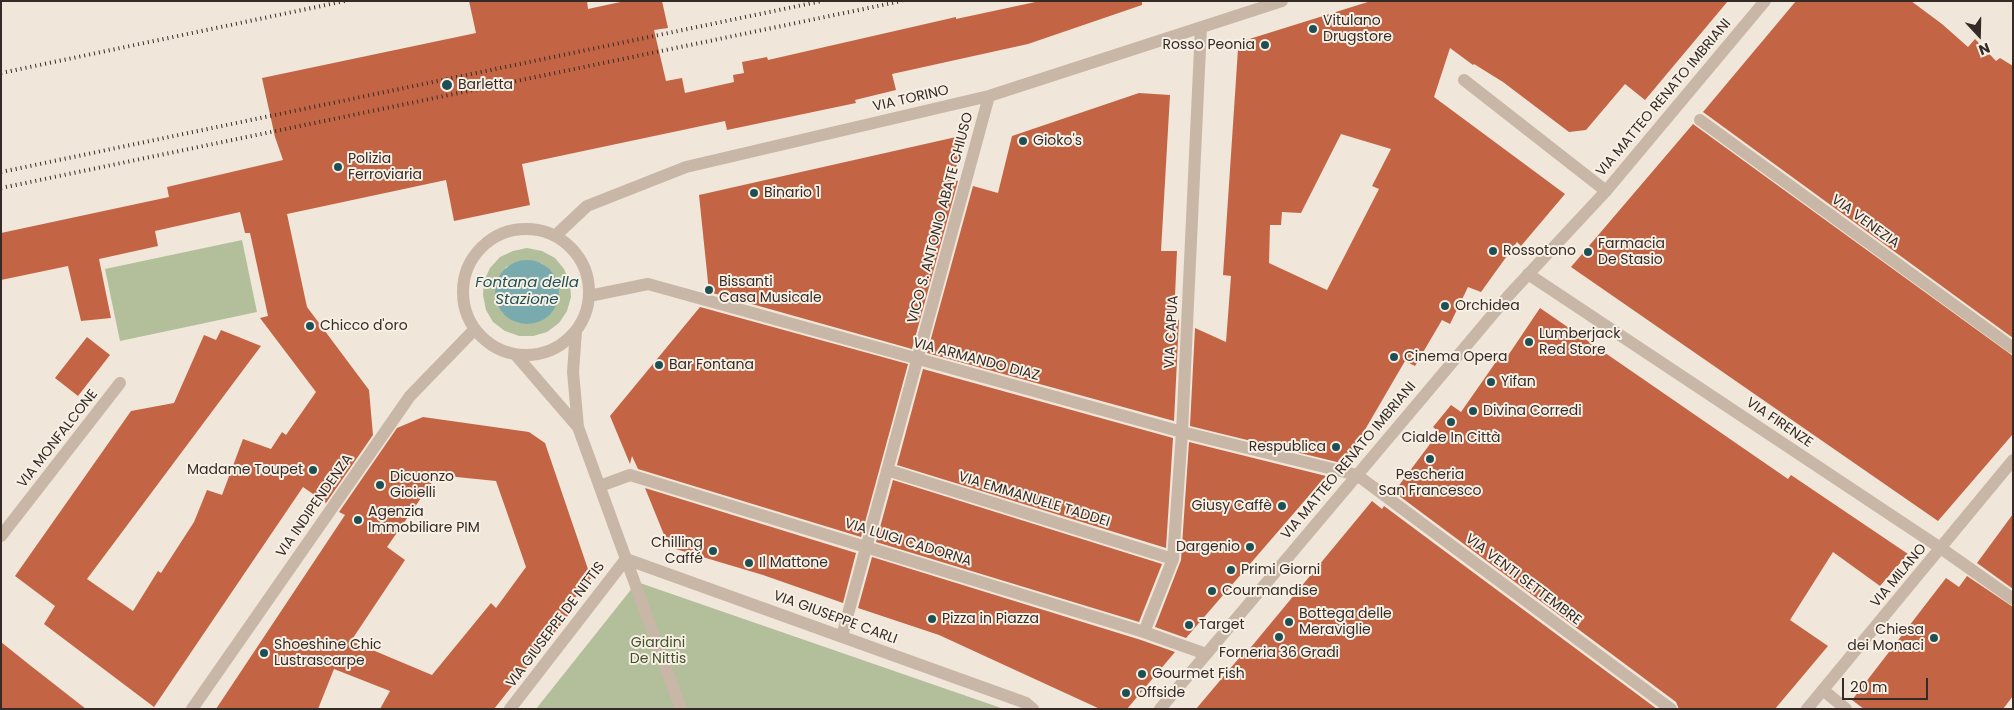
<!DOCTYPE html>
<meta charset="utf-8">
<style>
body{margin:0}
#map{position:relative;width:2014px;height:710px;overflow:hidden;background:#f0e6d9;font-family:Poppins,sans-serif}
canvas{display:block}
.frame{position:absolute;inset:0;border:2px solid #342b27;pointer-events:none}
.north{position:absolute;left:1954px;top:10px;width:50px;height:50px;-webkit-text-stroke:4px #f8f0e5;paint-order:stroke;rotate:159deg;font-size:14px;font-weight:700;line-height:20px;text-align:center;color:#342b27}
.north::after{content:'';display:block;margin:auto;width:18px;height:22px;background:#342b27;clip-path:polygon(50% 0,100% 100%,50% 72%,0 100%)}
.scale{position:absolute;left:1842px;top:678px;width:86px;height:22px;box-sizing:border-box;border:2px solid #342b27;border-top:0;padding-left:6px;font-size:15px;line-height:18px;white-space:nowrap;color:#342b27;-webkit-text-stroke:4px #f8f0e5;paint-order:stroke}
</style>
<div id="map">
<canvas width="2014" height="710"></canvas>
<div class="frame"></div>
<div class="north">N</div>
<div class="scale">20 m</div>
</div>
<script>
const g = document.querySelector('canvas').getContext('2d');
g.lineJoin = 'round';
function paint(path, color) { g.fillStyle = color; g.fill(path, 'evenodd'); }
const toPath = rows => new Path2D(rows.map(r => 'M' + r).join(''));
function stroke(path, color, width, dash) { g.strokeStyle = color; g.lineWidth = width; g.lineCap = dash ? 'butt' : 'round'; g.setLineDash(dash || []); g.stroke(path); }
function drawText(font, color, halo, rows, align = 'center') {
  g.font = font + ' Poppins,sans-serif'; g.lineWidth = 4; g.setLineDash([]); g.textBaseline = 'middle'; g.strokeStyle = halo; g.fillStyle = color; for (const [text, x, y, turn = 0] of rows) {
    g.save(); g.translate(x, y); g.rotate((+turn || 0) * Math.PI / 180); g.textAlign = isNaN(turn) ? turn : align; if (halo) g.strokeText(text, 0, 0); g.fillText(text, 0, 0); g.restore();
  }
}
paint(toPath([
 [242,240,257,312,120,341,105,269],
 [527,248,542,251,555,258,564,269,570,283,571,297,567,311,559,323,547,332,533,336,519,336,505,331,493,322,486,310,483,295,484,281,490,268,500,257,513,251],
 [527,260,543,264,554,308,543,319,527,323,516,322,502,312,495,292,497,281,506,267],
 [637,582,1004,709,536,709]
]), '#b2bf9a');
paint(toPath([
 '495 292a32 32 0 1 1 64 0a32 32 0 1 1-64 0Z'
]), '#79aaad');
paint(toPath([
 [469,1,587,1,588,9,625,1,662,1,668,28,654,30,666,81,682,78,685,93,734,82,733,75,744,73,742,62,767,57,768,60,956,17,956,19,1040,1,1142,1,1142,5,1028,44,892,74,896,90,855,100,856,103,727,130,725,121,522,164,530,205,454,221,446,180,287,214,307,307,369,390,373,435,326,503,303,487,154,707,44,624,55,606,15,576,131,411,174,403,204,335,216,340,221,330,261,346,87,579,133,611,158,571,161,573,194,522,207,490,222,495,243,439,271,449,282,432,286,435,316,392,260,318,268,316,250,233,245,233,240,212,155,231,158,246,99,259,111,318,81,321,68,266,1,280,1,233,169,197,167,187,283,160,275,137,262,78,476,33],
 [1371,1,1728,1,1645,100,1625,84,1586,130,1569,132,1503,82,1474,64,1473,65,1450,48,1434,97,1565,194,1521,246,1517,242,1481,292,1468,287,1450,324,1442,320,1415,366,1405,361,1345,464,1190,426,1195,328,1226,342,1231,276,1223,275,1238,49,1245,48,1243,41],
 [1341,134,1391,149,1372,186,1379,189,1327,290,1269,263,1270,225,1281,225,1282,212,1301,213],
 [1796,1,1911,1,1942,24,1968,47,1975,39,1996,61,2000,58,2013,66,2013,338,1703,112],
 [1139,93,1170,95,1161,251,1177,251,1174,318,1179,320,1174,421,927,353,973,186,998,193,1012,136],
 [1693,124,2013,356,2013,434,1938,521,1571,267],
 [965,135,953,179,958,181,912,349,709,292,699,195],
 [700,307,908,364,861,537,638,469,632,456,630,464,610,416],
 [1540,308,1788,479,1791,475,1908,554,1880,586,1833,552,1790,620,1828,646,1775,709,1679,709,1676,702,1394,492,1439,432,1433,427,1451,405,1461,412,1498,359,1503,363],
 [87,337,110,355,78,396,55,378],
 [923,369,1173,438,1166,548,897,465],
 [423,417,529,432,545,443,591,578,566,609,570,613,494,709,380,709,390,691,334,669,318,709,216,709,345,515,339,512,397,428],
 [437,475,496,481,526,567,496,608,491,603,432,675,351,641,405,560,387,547],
 [1189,442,1326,476,1186,638,1155,627,1181,560],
 [893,480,1162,564,1139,622,876,542],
 [645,488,856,553,843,603,763,575,669,547],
 [1372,501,1382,509,1384,506,1657,709,1196,709,1245,651,1247,652],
 [2013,514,2013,589,1977,563],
 [872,557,1141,640,1175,652,1127,709,1100,709,939,635,858,608],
 [1967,576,2013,607,2013,696,2003,709,1864,709,1852,700,1946,578,1959,587],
 [1,642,31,666,86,709,1,709]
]), '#c36545');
stroke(toPath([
 [626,559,681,709]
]), '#c8b6a6', 12);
stroke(toPath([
 [1464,80,1606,191],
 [1700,120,2013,348],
 '463 292a63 63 0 1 1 126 0a63 63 0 1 1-126 0Z',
 [555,236,587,206,686,167,989,96,1282,1],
 [1528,274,1942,549,2013,599],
 [589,296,648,284,1182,432,1357,475,1671,709],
 [576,331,573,372,578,427,626,559],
 [515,354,578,427],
 [887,470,1173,559],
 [600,486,630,475,1144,632,1206,654],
 [1,536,120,383],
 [626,559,1026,703,1033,709],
 [1144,632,1173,559,1182,432,1201,27],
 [842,636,989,96],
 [1823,690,1846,709],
 [192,709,410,396,475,329],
 [510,709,626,559],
 [1807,709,2013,460]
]), '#c8b6a6', 12);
stroke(toPath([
 [1160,709,1509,295,1606,191,1765,1]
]), '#c8b6a6', 12);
stroke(toPath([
 [1,73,345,1],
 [1,172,822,1],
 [1,188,902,1]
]), '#342b27', 4, [1, 4]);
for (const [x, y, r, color] of [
 [1313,29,5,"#1d5054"],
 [1265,45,5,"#1d5054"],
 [447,85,6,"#1d5054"],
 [1023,141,5,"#1d5054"],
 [338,167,5,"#1d5054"],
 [754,193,5,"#1d5054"],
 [1493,251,5,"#1d5054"],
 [1588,252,5,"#1d5054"],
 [709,290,5,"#1d5054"],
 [1445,306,5,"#1d5054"],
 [310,326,5,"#1d5054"],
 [1529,342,5,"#1d5054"],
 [1394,357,5,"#1d5054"],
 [659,365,5,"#1d5054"],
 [1491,382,5,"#1d5054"],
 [1473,411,5,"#1d5054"],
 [1451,422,5,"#1d5054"],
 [1336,447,5,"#1d5054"],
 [1430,459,5,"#1d5054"],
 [313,470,5,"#1d5054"],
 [380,485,5,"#1d5054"],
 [1282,506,5,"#1d5054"],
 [358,520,5,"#1d5054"],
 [1250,547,5,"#1d5054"],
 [713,551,5,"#1d5054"],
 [749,563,5,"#1d5054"],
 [1231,570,5,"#1d5054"],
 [1212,591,5,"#1d5054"],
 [932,619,5,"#1d5054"],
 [1289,622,5,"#1d5054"],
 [1189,625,5,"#1d5054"],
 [1279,637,5,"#1d5054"],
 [1934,638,5,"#1d5054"],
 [264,653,5,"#1d5054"],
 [1142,674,5,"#1d5054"],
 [1126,693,5,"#1d5054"]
]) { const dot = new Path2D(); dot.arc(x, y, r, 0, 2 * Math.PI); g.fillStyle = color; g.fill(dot); stroke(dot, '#f8f0e5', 2); }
drawText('14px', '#342b27', '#f8f0e5', [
 ["Vitulano",1323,21],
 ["Drugstore",1323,37],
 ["Rosso Peonia",1255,45,"right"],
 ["Barletta",458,85],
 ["Gioko's",1033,141],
 ["Polizia",348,159],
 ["Ferroviaria",348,175],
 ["Binario 1",764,193],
 ["Farmacia",1598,244],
 ["De Stasio",1598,260],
 ["Rossotono",1503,251],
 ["Bissanti",719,282],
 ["Casa Musicale",719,298],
 ["Orchidea",1455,306],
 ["Chicco d'oro",320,326],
 ["Lumberjack",1539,334],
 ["Red Store",1539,350],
 ["Cinema Opera",1404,357],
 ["Bar Fontana",669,365],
 ["Yifan",1501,382],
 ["Divina Corredi",1483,411],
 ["Cialde In Città",1451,438,"center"],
 ["Respublica",1326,447,"right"],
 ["Madame Toupet",303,470,"right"],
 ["Pescheria",1430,475,"center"],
 ["San Francesco",1430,491,"center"],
 ["Dicuonzo",390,477],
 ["Gioielli",390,493],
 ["Giusy Caffè",1272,506,"right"],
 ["Agenzia",368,512],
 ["Immobiliare PIM",368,528],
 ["Chilling",703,543,"right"],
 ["Caffé",703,559,"right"],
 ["Dargenio",1240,547,"right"],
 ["Il Mattone",759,563],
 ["Primi Giorni",1241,570],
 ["Courmandise",1222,591],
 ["Bottega delle",1299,614],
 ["Meraviglie",1299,630],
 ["Pizza in Piazza",942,619],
 ["Target",1199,625],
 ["Chiesa",1924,630,"right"],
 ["dei Monaci",1924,646,"right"],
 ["Shoeshine Chic",274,645],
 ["Lustrascarpe",274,661],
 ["Forneria 36 Gradi",1279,653,"center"],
 ["Gourmet Fish",1152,674],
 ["Offside",1136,693]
], 'left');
drawText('14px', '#342b27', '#f8f0e5', [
 ["VIA MATTEO RENATO IMBRIANI",1664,98,-50],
 ["VIA TORINO",911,99,-13],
 ["VICO S. ANTONIO ABATE CHIUSO",941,218,-75],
 ["VIA VENEZIA",1865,222,36],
 ["VIA CAPUA",1172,332,-87],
 ["VIA ARMANDO DIAZ",976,360,15],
 ["VIA FIRENZE",1779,423,34],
 ["VIA MONFALCONE",58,439,-52],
 ["VIA MATTEO RENATO IMBRIANI",1349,461,-50],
 ["VIA EMMANUELE TADDEI",1034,500,17],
 ["VIA INDIPENDENZA",315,506,-55],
 ["VIA LUIGI CADORNA",908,543,17],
 ["VIA MILANO",1899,576,-50],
 ["VIA VENTI SETTEMBRE",1523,580,37],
 ["VIA GIUSEPPE CARLI",835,618,20],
 ["VIA GIUSEPPE DE NITTIS",556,625,-53]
]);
drawText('14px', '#43522b', '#f8f0e5', [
 ["Giardini",658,643],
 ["De Nittis",658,659]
]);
drawText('italic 15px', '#1d5054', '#f8f0e5', [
 ["Fontana della",527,283],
 ["Stazione",527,300]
]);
</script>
